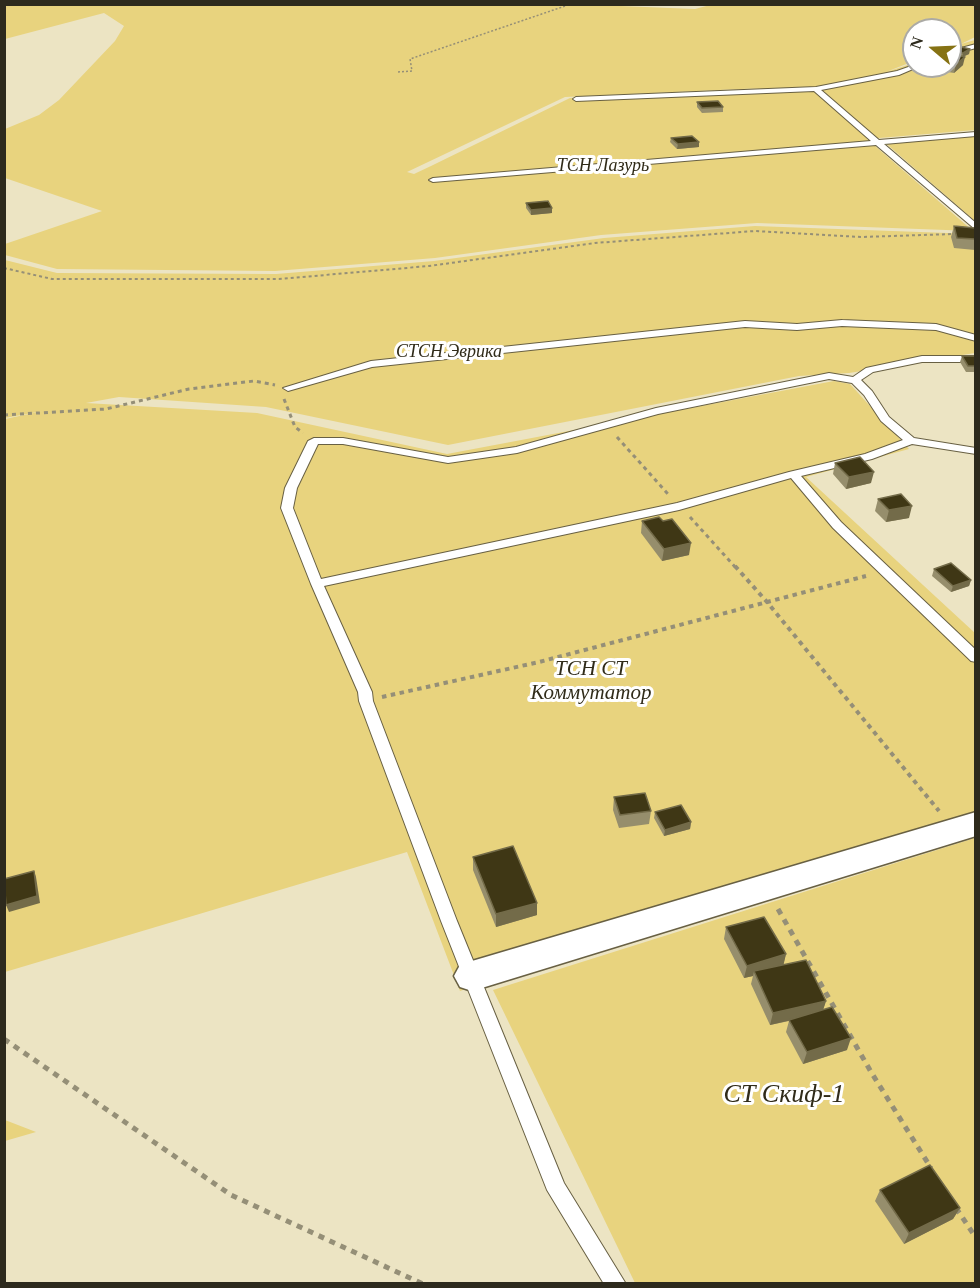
<!DOCTYPE html>
<meta charset="utf-8">
<style>
body{margin:0}
#map{position:relative;width:980px;height:1288px;overflow:hidden;background:#ece4c3;font-family:"Times New Roman",serif}
canvas{display:block}
.frame{position:absolute;inset:0;border:6px solid #2d2a1d;pointer-events:none}
.north{position:absolute;left:902px;top:18px;width:60px;height:60px;box-sizing:border-box;background:#fff;border:2px solid #abaaa5;border-radius:50%;rotate:289deg;font-size:16px;font-weight:700;line-height:24px;text-align:center;color:#2d2a1d}
.north::after{content:'';display:block;margin:auto;width:21px;height:27px;background:#867214;clip-path:polygon(50% 0,100% 100%,50% 72%,0 100%)}
</style>
<div id="map">
<canvas width="980" height="1288"></canvas>
<div class="frame"></div>
<div class="north">N</div>
</div>
<script>
const g = document.querySelector('canvas').getContext('2d');
g.lineJoin = 'round';
function paint(path, color) { g.fillStyle = color; g.fill(path, 'evenodd'); }
const toPath = rows => new Path2D(rows.map(r => 'M' + r).join(''));
function stroke(path, color, width, dash) { g.strokeStyle = color; g.lineWidth = width; g.lineCap = dash ? 'butt' : 'round'; g.setLineDash(dash || []); g.stroke(path); }
function drawText(font, color, halo, rows, align = 'center') {
  g.font = font + ' "Times New Roman",serif'; g.lineWidth = 6; g.setLineDash([]); g.textBaseline = 'middle'; g.strokeStyle = halo; g.fillStyle = color; for (const [text, x, y, turn = 0] of rows) {
    g.save(); g.translate(x, y); g.rotate((+turn || 0) * Math.PI / 180); g.textAlign = isNaN(turn) ? turn : align; if (halo) g.strokeText(text, 0, 0); g.fillText(text, 0, 0); g.restore();
  }
}
paint(toPath([
 [5,4,571,4,695,9,714,4,975,5,975,37,961,44,975,40,975,130,867,139,973,231,757,223,601,235,435,258,275,271,57,269,5,255,5,244,102,211,5,178,5,129,39,115,59,100,115,41,124,26,104,13,5,39],
 [914,30,950,30,950,66,914,66,914,63,886,72,914,61],
 [763,88,570,98,431,166,414,174,407,172,565,97],
 [975,135,975,221,882,140],
 [755,226,975,234,975,353,849,373,799,376,448,445,266,407,119,397,86,403,257,413,447,454,834,381,850,384,909,449,806,477,975,633,975,815,460,991,407,852,5,972,5,419,43,411,5,418,5,260,57,273,276,274,434,261,604,238],
 [975,838,975,1283,635,1283,493,990],
 [5,1120,36,1132,5,1141]
]), '#e8d37e');
const lane = toPath([
 [976,44,976,48,950,55,950,51,976,44],
 [914,65,920,66,899,75,821,90,879,140,976,132,976,136,884,144,976,223,976,230,876,145,433,182,429,180,433,178,871,141,814,91,576,101,573,99,576,97,816,87,897,71,914,65],
 [842,320,936,324,976,335,976,341,936,330,842,326,797,330,745,327,372,367,288,391,283,388,371,361,745,321,797,324,842,320],
 [922,356,976,356,976,362,922,362,873,372,861,380,872,391,889,417,914,438,976,448,976,454,912,444,872,459,801,476,841,522,976,650,976,662,971,661,833,528,791,478,679,510,324,586,372,692,373,701,457,921,564,1183,626,1284,604,1284,547,1190,441,921,359,701,358,692,311,584,281,508,285,488,308,441,314,438,343,438,448,457,516,447,656,408,829,373,853,377,866,368,922,356],
 [829,379,852,383,864,395,881,421,903,440,865,454,789,472,677,503,321,579,293,508,297,488,318,444,343,444,448,463,517,453,658,414,829,379]
]);
const street = toPath([
 [976,812,976,836,472,991,460,987,454,976,460,965,472,961,976,812]
]);
stroke(lane, '#686043', 2);
stroke(street, '#686043', 3);
stroke(toPath([
 [398,72,412,71,410,59,571,4]
]), '#958f77', 1.5, [2, 2]);
stroke(toPath([
 [4,268,52,279,279,279,429,266,595,243,755,231,861,237,954,234]
]), '#958f77', 2, [3, 3]);
stroke(toPath([
 [284,399,295,427,303,433],
 [4,415,106,409,189,389,254,381,275,385],
 [617,437,668,494],
 [690,517,736,568]
]), '#958f77', 3, [4, 4]);
stroke(toPath([
 [735,566,767,602,939,811],
 [382,697,539,662,866,576]
]), '#958f77', 4, [4.5, 4.5]);
stroke(toPath([
 [778,909,871,1072,931,1168],
 [4,1039,231,1195,423,1284],
 [956,1208,976,1238]
]), '#958f77', 5, [6, 6]);
paint(lane, '#fff');
paint(street, '#fff');
paint(toPath([
 [970,49,969,54,963,57,963,65,954,73,930,69,930,66,950,66,950,54,952,55,953,51],
 [697,102,723,107,723,112,702,113,697,107],
 [671,138,699,147,677,149,670,142],
 [526,203,552,208,552,213,531,215,526,208],
 [954,226,975,228,975,250,954,248,951,237],
 [962,356,975,356,975,372,966,372,960,362],
 [835,463,871,483,846,489,833,474],
 [878,499,909,518,886,522,875,511],
 [642,521,689,555,662,561,641,533],
 [934,569,971,580,969,586,951,592,932,576],
 [614,797,651,811,649,824,619,828,613,810],
 [655,812,691,822,690,829,664,836,654,818],
 [473,857,537,915,496,927,473,870],
 [726,927,786,954,783,965,826,1001,823,1010,847,1050,803,1064,786,1032,789,1021,770,1025,751,984,753,976,744,978,724,939],
 [880,1190,960,1208,953,1219,904,1244,875,1201]
]), '#968e6c');
paint(toPath([
 [970,49,969,54,962,57,963,53],
 [965,57,963,65,954,73,956,64],
 [699,142,699,147,677,149,678,144],
 [552,208,552,213,531,215,531,210],
 [874,472,871,483,846,489,849,477],
 [912,506,909,518,886,522,889,510],
 [691,543,689,555,662,561,664,549],
 [971,580,969,586,951,592,953,586],
 [691,822,690,829,664,836,665,830],
 [34,871,36,877,40,903,9,912,6,905],
 [537,903,537,915,496,927,496,914],
 [786,954,783,967,754,971,753,976,744,978,747,966],
 [826,1001,822,1013,770,1025,773,1013],
 [851,1038,847,1050,803,1064,807,1052],
 [960,1208,953,1219,904,1244,909,1233]
]), '#736b49');
const building = toPath([
 [961,47,970,49,963,53,953,51,961,47],
 [950,54,965,57,956,64,950,63,950,54],
 [718,101,723,107,702,108,697,102,718,101],
 [692,136,699,142,678,144,671,138,692,136],
 [548,201,552,208,531,210,526,203,548,201],
 [954,226,975,228,975,239,957,238,954,226],
 [962,356,975,356,975,366,968,366,962,356],
 [860,457,874,472,849,477,835,463,860,457],
 [901,494,912,506,889,510,878,499,901,494],
 [659,517,663,521,672,519,691,543,664,549,642,521,659,517],
 [951,563,971,580,953,586,934,569,951,563],
 [645,793,651,811,620,815,614,797,645,793],
 [681,805,691,822,665,830,655,812,681,805],
 [513,846,537,903,496,914,473,857,513,846],
 [34,871,37,896,6,905,4,879,34,871],
 [764,917,786,954,747,966,726,927,764,917],
 [806,960,826,1001,773,1013,754,971,806,960],
 [832,1007,851,1038,807,1052,789,1020,832,1007],
 [930,1165,960,1208,909,1233,880,1190,930,1165]
]);
paint(building, '#3f3715');
stroke(building, '#736b49', 1.5);
drawText('italic 18px', '#302b19', '#fff', [
 ["ТСН Лазурь",603,166],
 ["СТСН Эврика",449,352]
]);
drawText('italic 21px', '#302b19', '#fff', [
 ["ТСН СТ",591,669],
 ["Коммутатор",591,693]
]);
drawText('italic 26px', '#302b19', '#fff', [
 ["СТ Скиф-1",784,1095]
]);
</script>
